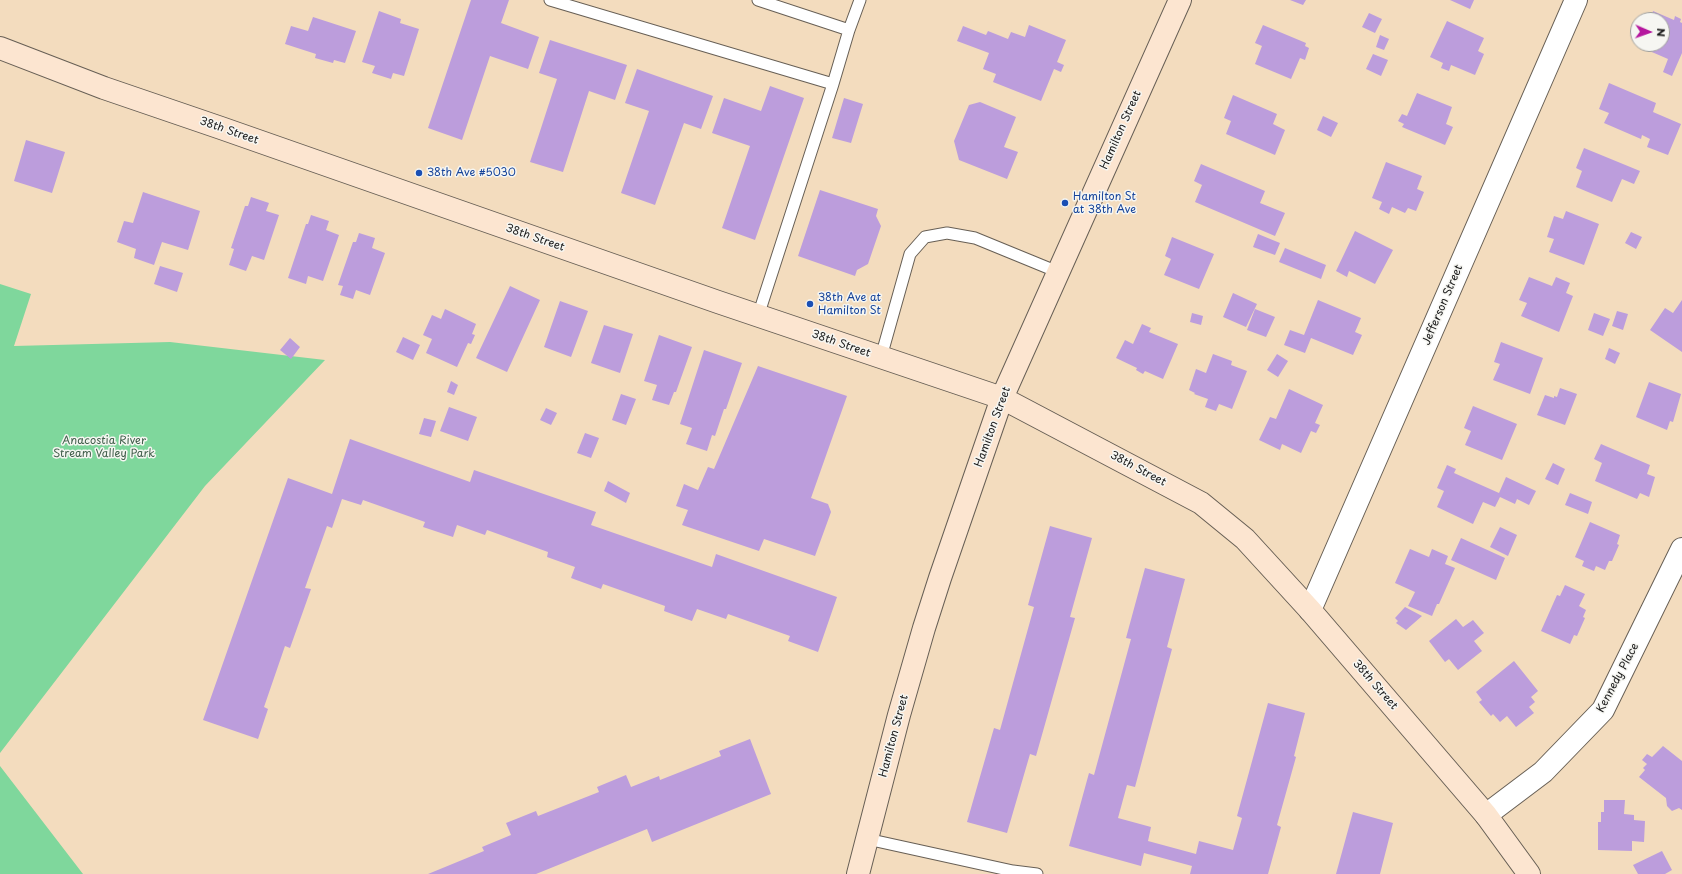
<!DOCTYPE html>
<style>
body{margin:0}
#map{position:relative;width:1682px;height:874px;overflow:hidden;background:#f3dcbe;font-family:"Playpen Sans",sans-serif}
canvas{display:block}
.north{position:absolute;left:1630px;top:12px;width:40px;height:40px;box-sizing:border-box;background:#f6f6f2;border:1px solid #9f9f9c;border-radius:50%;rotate:92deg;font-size:11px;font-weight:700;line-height:16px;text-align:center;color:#1c1c1c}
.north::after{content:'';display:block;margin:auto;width:14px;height:18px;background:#b5179e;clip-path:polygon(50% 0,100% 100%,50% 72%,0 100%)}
</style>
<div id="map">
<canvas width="1682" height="874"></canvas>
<div class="north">N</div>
</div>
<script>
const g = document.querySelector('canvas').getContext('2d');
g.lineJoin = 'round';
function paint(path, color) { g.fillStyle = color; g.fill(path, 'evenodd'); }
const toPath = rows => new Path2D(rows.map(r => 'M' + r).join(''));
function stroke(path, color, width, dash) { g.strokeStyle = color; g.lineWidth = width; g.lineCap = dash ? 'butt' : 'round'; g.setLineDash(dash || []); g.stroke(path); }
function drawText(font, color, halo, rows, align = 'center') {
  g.font = font + ' "Playpen Sans",sans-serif'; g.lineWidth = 3; g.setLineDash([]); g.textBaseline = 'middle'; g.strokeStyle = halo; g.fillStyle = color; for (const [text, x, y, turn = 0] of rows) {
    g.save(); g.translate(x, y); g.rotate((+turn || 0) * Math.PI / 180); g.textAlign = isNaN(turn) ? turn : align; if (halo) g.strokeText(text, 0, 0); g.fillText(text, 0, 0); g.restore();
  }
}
paint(toPath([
 [0,284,31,294,14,346,170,342,325,360,205,486,0,753],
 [0,766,83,874,0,874]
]), '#7fd79c');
paint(toPath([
 [471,0,509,0,501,23,539,37,528,69,490,56,462,140,428,128],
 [1290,0,1306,0,1303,5],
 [1450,0,1474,0,1470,9],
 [379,11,401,19,400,23,419,29,404,76,393,73,391,79,372,73,375,66,362,62],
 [1653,11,1674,20,1675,16,1681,19,1680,22,1682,23,1682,53,1672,76,1663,72,1668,59,1638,46,1639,44,1662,44,1662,20,1650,20],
 [1369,13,1382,19,1375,33,1362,27],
 [313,17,356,31,345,63,334,60,333,63,315,58,316,54,285,44,291,26,308,31],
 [1447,21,1484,38,1478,51,1484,54,1475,75,1451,65,1449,71,1441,68,1443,63,1430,57],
 [1029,25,1066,40,1057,62,1064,65,1061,72,1054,69,1041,101,993,82,996,74,983,69,989,53,957,41,963,26,986,35,988,31,1008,39,1011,32,1025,37],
 [1263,25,1306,43,1305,46,1309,48,1305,60,1300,58,1291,79,1255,64,1262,46,1255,43],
 [1380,35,1389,39,1384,50,1376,47],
 [550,40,627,65,615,100,589,91,563,172,530,162,557,79,539,73],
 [1373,54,1388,60,1381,76,1366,69],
 [637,69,713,96,701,129,684,123,655,205,621,193,649,111,625,103],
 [1609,83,1656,103,1653,112,1681,124,1668,155,1647,147,1650,139,1642,135,1641,139,1604,123,1609,113,1599,109],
 [770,86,804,98,755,240,722,228,750,146,712,133,724,98,761,111],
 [1417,93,1452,107,1446,124,1453,127,1445,145,1402,127,1404,124,1398,121,1402,114,1407,116],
 [1233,95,1277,114,1273,124,1285,130,1275,155,1226,134,1231,121,1224,118],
 [844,98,863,104,851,143,832,138],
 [980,102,1016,117,1004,147,1018,152,1007,179,959,160,954,141,969,105],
 [1323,116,1338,123,1331,137,1317,130],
 [26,140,65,152,52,193,14,181],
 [1584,148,1640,171,1634,184,1622,179,1612,202,1576,187,1582,171,1576,168],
 [1386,162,1422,176,1417,189,1424,192,1416,211,1408,208,1405,213,1392,207,1389,214,1379,209,1382,202,1372,198],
 [1201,164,1265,191,1260,203,1285,213,1275,236,1195,202,1202,185,1194,181],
 [820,190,878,209,876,216,881,226,868,264,857,270,855,276,798,256],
 [143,192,200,211,188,250,162,242,154,265,134,258,136,249,117,242,124,221,133,223],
 [251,197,269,203,266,211,279,215,264,260,252,256,246,271,229,265,234,249,231,248,245,206,248,206],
 [1566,211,1599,224,1584,265,1549,252,1554,239,1547,237,1554,216,1563,219],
 [311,215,329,221,326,230,339,235,323,281,308,276,306,284,288,278,306,224,308,224],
 [1355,231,1393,250,1375,284,1349,271,1347,277,1336,271],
 [1631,232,1642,237,1636,249,1625,243],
 [359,233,375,238,372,248,385,253,370,295,356,290,353,299,340,295,343,286,338,285,353,242,356,242],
 [1258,234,1280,243,1275,255,1253,247],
 [1172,237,1214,254,1199,289,1164,275,1171,259,1165,256],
 [1285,248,1326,265,1321,279,1279,262],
 [160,266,183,273,177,292,154,284],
 [1529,277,1552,286,1556,277,1570,283,1566,293,1573,296,1559,332,1521,316,1527,303,1519,300],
 [510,286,540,300,507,372,476,358],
 [1233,293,1257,304,1246,327,1223,317],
 [1318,300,1361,318,1355,332,1362,335,1353,355,1311,338,1305,353,1284,345,1290,330,1304,335],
 [1682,300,1682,352,1650,330,1665,308,1673,313],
 [560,301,588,311,571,357,544,347],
 [445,309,476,324,472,334,475,335,471,344,468,343,457,367,426,353,432,339,423,335,432,315,441,319],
 [1255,309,1275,317,1266,337,1247,330],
 [1617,311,1628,314,1623,330,1612,326],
 [1192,313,1203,316,1201,325,1190,322],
 [1594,313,1610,319,1603,336,1588,330],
 [1142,324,1151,328,1149,332,1178,344,1163,379,1145,371,1143,374,1136,370,1137,368,1116,358,1125,340,1133,344],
 [604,325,633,334,620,373,591,363],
 [659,335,692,347,676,392,674,392,669,405,652,400,657,385,644,381],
 [403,337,420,345,413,360,396,352],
 [290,338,300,347,291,359,280,350],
 [1501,342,1543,358,1530,394,1493,380,1500,364,1494,362],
 [1609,348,1620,353,1615,364,1605,359],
 [704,350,742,363,726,409,724,409,715,436,712,435,707,451,686,444,692,428,680,424],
 [1213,354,1232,361,1231,365,1247,371,1232,409,1219,404,1216,411,1205,407,1208,399,1194,394,1195,393,1189,390,1196,369,1206,373],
 [1277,354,1288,361,1278,377,1267,370],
 [758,366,847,396,811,498,828,504,831,512,815,556,764,539,759,551,682,525,688,510,676,506,684,484,698,490,708,467,714,469],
 [451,381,458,385,454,395,447,392],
 [1649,382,1681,394,1673,422,1670,421,1667,430,1636,417],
 [1560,388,1577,394,1565,425,1537,415,1545,395,1554,398,1554,396,1557,397],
 [1289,389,1323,405,1315,423,1320,425,1316,433,1311,431,1301,453,1282,444,1280,450,1259,440,1270,417,1276,419],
 [621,394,636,399,626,425,612,420],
 [1473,406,1517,424,1502,460,1465,445,1471,431,1464,428],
 [449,407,477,417,468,441,440,431],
 [546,408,557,413,551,425,540,420],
 [424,418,436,421,431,437,419,434],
 [585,433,599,438,591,458,577,453],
 [350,439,470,482,474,470,596,512,591,525,712,567,716,554,837,597,818,652,788,641,790,636,728,614,726,619,697,609,692,621,664,611,665,606,603,584,601,589,571,578,575,567,547,557,548,552,487,530,485,535,457,525,453,537,423,527,425,522,363,500,361,505,342,499,332,528,327,526,305,588,311,589,290,648,285,646,264,707,268,709,258,739,203,720,288,478,332,494],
 [1601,444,1650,465,1647,474,1655,477,1649,497,1640,493,1637,499,1595,481,1602,463,1594,459],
 [1553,463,1565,469,1558,485,1545,479],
 [1447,465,1456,469,1454,473,1499,493,1506,477,1536,491,1529,505,1517,499,1515,504,1500,497,1495,507,1483,502,1473,524,1437,507,1444,491,1437,488],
 [608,481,630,493,626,503,604,491],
 [1570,493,1592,502,1588,514,1565,505],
 [1590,522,1620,535,1617,544,1619,545,1612,561,1609,561,1605,570,1596,566,1594,571,1582,566,1584,561,1575,557],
 [1050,526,1092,538,1070,617,1075,618,1036,756,1030,754,1007,833,967,822,994,728,1000,730,1034,607,1028,605],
 [1500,527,1517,535,1508,556,1490,547],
 [1461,538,1505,558,1496,580,1451,560],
 [1410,549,1429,557,1432,549,1448,556,1445,564,1455,568,1439,604,1437,604,1432,616,1408,606,1415,592,1395,583],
 [1145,568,1185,579,1167,647,1172,649,1135,787,1127,785,1118,818,1151,827,1148,841,1196,854,1199,841,1233,850,1242,818,1237,816,1268,703,1305,713,1294,756,1296,757,1277,825,1281,827,1268,874,1190,874,1192,866,1144,853,1141,866,1069,846,1089,773,1094,775,1131,639,1126,638],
 [1565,585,1585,594,1579,606,1586,610,1583,617,1585,618,1577,636,1574,635,1570,644,1541,631,1557,595,1560,596],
 [1405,607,1422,616,1406,630,1396,623,1398,621,1395,618],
 [1456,619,1463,627,1473,620,1484,633,1474,641,1482,651,1458,670,1449,659,1445,662,1429,641],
 [1514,661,1538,691,1531,697,1535,702,1529,707,1534,713,1516,727,1507,716,1500,722,1493,714,1491,716,1479,702,1482,700,1476,692],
 [750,739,771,794,652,842,647,829,536,874,428,874,484,851,482,847,511,835,506,823,536,811,538,816,599,792,597,787,626,775,631,787,659,776,660,780,721,756,719,751],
 [1663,746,1682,761,1682,810,1679,808,1672,811,1667,806,1666,798,1639,777,1645,770,1643,768,1647,764,1642,760,1647,754,1652,757],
 [1604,800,1625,800,1624,814,1634,815,1634,820,1645,821,1644,842,1632,841,1632,851,1598,850,1598,822,1601,822,1601,812,1604,812],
 [1353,812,1393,823,1380,874,1336,874],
 [1662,851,1672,870,1665,874,1638,874,1633,865]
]), '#bc9ddc');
const lane = toPath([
 [550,0,833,84],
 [758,0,849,30,860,0],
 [758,316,833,84,849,30],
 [881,357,910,254,925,237,947,233,975,238,1058,272],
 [867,839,1013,871,1037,874]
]);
const street = toPath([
 [1310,610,1576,0],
 [1486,815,1543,772,1603,710,1682,549]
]);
const secondary = toPath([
 [0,48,104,88,221,128,718,302,1002,398,1201,503,1245,539,1310,610,1486,815,1529,874],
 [858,874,899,715,924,628,940,578,1002,398,1180,0]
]);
stroke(lane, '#675f55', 13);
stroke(street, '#675f55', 24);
stroke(secondary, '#675f55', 24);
stroke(lane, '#fff', 11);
stroke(street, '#fff', 22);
stroke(secondary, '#fce5d0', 22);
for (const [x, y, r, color] of [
 [419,173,4,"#1a4fb4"],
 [1065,203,4,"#1a4fb4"],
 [810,304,4,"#1a4fb4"]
]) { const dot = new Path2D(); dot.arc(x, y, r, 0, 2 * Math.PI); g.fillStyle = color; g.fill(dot); stroke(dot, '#f6f6f2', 1.5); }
drawText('11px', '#1c1c1c', '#f6f6f2', [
 ["Hamilton Street",1121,130,-66],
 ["38th Street",229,131,19],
 ["38th Street",535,238,19],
 ["Jefferson Street",1443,305,-67],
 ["38th Street",841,344,19],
 ["Hamilton Street",993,427,-70],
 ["38th Street",1138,469,28],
 ["Kennedy Place",1618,678,-62],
 ["38th Street",1375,685,49],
 ["Hamilton Street",894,736,-75]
]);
drawText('11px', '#164399', '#f6f6f2', [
 ["38th Ave #5030",427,173],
 ["Hamilton St",1073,197],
 ["at 38th Ave",1073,210],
 ["38th Ave at",818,298],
 ["Hamilton St",818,311]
], 'left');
drawText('11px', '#3f5d49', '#f6f6f2', [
 ["Anacostia River",104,441],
 ["Stream Valley Park",104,454]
]);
</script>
